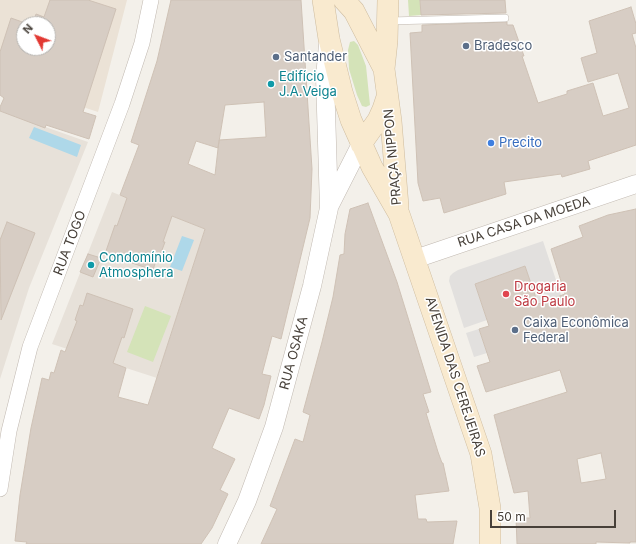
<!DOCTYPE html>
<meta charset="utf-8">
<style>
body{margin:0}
#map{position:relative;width:636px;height:544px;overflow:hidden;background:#f3f0ea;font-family:Inter,sans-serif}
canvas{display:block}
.north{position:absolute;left:16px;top:16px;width:40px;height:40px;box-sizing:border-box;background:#fff;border:1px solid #b5b3b0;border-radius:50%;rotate:312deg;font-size:11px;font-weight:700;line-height:16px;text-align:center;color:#474039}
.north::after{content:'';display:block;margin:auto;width:14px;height:18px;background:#e23933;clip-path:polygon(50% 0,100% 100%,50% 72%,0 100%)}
.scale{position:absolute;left:490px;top:510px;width:126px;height:18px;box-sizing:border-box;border:2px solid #474039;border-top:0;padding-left:5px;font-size:12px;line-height:14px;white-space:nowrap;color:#474039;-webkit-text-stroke:3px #fff;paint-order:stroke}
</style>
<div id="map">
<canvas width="636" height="544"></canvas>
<div class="north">N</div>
<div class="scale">50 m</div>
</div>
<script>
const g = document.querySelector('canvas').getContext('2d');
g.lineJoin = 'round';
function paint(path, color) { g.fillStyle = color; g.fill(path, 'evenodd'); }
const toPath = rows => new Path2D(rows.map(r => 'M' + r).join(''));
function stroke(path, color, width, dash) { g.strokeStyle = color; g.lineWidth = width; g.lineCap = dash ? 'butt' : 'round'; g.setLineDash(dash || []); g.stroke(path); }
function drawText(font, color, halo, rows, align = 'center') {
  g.font = font + ' Inter,sans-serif'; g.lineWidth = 3; g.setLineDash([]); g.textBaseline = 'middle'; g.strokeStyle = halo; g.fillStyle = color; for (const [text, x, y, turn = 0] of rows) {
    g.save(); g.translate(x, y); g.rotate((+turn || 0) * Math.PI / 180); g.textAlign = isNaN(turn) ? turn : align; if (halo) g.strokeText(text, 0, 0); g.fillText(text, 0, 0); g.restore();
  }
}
paint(toPath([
 [0,111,88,142,29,288,0,379],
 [112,192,205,229,157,378,52,344]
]), '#e7e1d9');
paint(toPath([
 [0,0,127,0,98,112,11,83,0,67],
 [24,24,48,24,48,48,24,48]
]), '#ebe2d6');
paint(toPath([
 [408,0,420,0,421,15,409,16],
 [354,41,358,45,366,66,370,105,366,107,362,106,357,95,349,69,348,50,350,42],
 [145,306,171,316,153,362,127,352]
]), '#d4e3b8');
paint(toPath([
 [543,241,561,295,538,303,525,266,475,284,487,320,464,328,449,281,450,276,453,273,458,270],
 [479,329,487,353,474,357,466,333]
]), '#e2e0de');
paint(toPath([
 [34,127,81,145,77,157,29,138],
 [182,236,194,240,182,271,170,267]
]), '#aed8e9');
const building = toPath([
 [50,0,88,0,116,9,83,112,96,116,89,139,46,125,45,128,0,111,0,107,4,98,0,95,0,52,11,18,28,24,24,24,24,48,48,48,48,24,33,24,36,14,44,17,50,0],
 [171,0,301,0,312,169,310,218,281,339,272,336,262,374,271,376,264,405,259,419,229,408,212,448,235,459,220,490,228,494,212,528,201,544,26,544,27,542,15,541,20,495,31,428,42,378,49,380,51,372,54,373,61,350,65,352,77,321,75,320,80,305,83,306,87,293,133,309,124,338,122,337,113,363,126,368,118,397,148,405,205,229,172,216,163,242,165,242,159,258,157,257,153,270,105,254,115,225,117,226,127,198,120,195,139,145,131,142,157,61,171,0],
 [264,102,266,137,219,140,215,175,188,164,196,141,218,148,225,105,264,102],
 [420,0,505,0,506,13,421,15,420,0],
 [631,7,636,24,636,33,632,34,636,48,636,145,588,161,590,169,562,177,561,174,504,182,506,194,444,213,440,198,423,201,418,183,410,33,422,32,422,25,507,22,507,25,513,25,524,56,522,56,538,103,567,94,567,91,593,83,603,116,629,108,618,73,588,82,581,58,597,53,589,21,631,7],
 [368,203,397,282,431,392,423,394,429,412,426,413,438,452,442,463,443,463,449,491,415,495,418,519,426,519,427,522,457,521,453,544,261,544,277,509,270,506,295,439,303,442,310,415,303,412,322,342,333,297,340,255,344,254,345,234,350,209,368,203],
 [636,209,636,542,630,542,630,543,596,542,596,544,517,544,516,518,530,518,528,491,514,493,494,415,567,392,560,370,486,392,477,366,490,362,479,329,489,326,475,284,525,266,538,304,565,294,551,249,583,237,579,226,608,215,636,209],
 [601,453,606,479,581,483,577,459,601,453],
 [7,222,35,233,1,320,0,240,7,222],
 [88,254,101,258,93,277,80,272,88,254]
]);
paint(building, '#d7cdc4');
stroke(building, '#cec1b5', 1);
const service = toPath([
 [389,21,505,18]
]);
const minor = toPath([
 [0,489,9,431,30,347,122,104,142,43,151,0]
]);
const tertiary = toPath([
 [330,205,361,144],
 [415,259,636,184],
 [227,544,247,501,274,427,312,286,329,208,325,77,328,45]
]);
const secondary = toPath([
 [323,0,329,39,342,92,351,120,372,167,399,214,481,454,490,508,490,544],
 [344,0,354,11,384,69],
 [388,0,387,41,384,69,391,121,398,206],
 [361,144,378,120,383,109,387,97]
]);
stroke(service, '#c1b9b1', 8);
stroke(minor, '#c1b9b1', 16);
stroke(tertiary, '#c1b9b1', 19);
stroke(secondary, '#cebc9f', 22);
stroke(service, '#fff', 7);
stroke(minor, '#fff', 15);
stroke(tertiary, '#fff', 18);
stroke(secondary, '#f9eacf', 21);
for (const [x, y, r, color] of [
 [466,46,4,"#5c6f8a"],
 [276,57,4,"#5c6f8a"],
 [271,84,4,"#0f9aa8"],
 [491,143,4,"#3f7fe0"],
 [91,265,4,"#0f9aa8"],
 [506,294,4,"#e0444e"],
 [515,330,4,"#5c6f8a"]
]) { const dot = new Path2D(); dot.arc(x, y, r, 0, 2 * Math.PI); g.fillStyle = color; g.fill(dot); stroke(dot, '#fff', 1.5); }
drawText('13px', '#4e5e75', '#fff', [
 ["Bradesco",474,46],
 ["Santander",284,57],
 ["Caixa Econômica",523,323],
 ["Federal",523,338]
], 'left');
drawText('13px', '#0d838f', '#fff', [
 ["Edifício",279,77],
 ["J.A.Veiga",279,92],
 ["Condomínio",99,258],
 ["Atmosphera",99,273]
], 'left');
drawText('13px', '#366cbe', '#fff', [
 ["Precito",499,143]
], 'left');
drawText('13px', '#474039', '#fff', [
 ["PRAÇA NIPPON",393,157,-95],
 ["RUA CASA DA MOEDA",524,222,-18],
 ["RUA TOGO",70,243,-69],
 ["RUA OSAKA",294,353,-75],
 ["AVENIDA DAS CEREJEIRAS",455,377,72]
]);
drawText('13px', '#be3a42', '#fff', [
 ["Drogaria",514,287],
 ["São Paulo",514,302]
], 'left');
</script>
